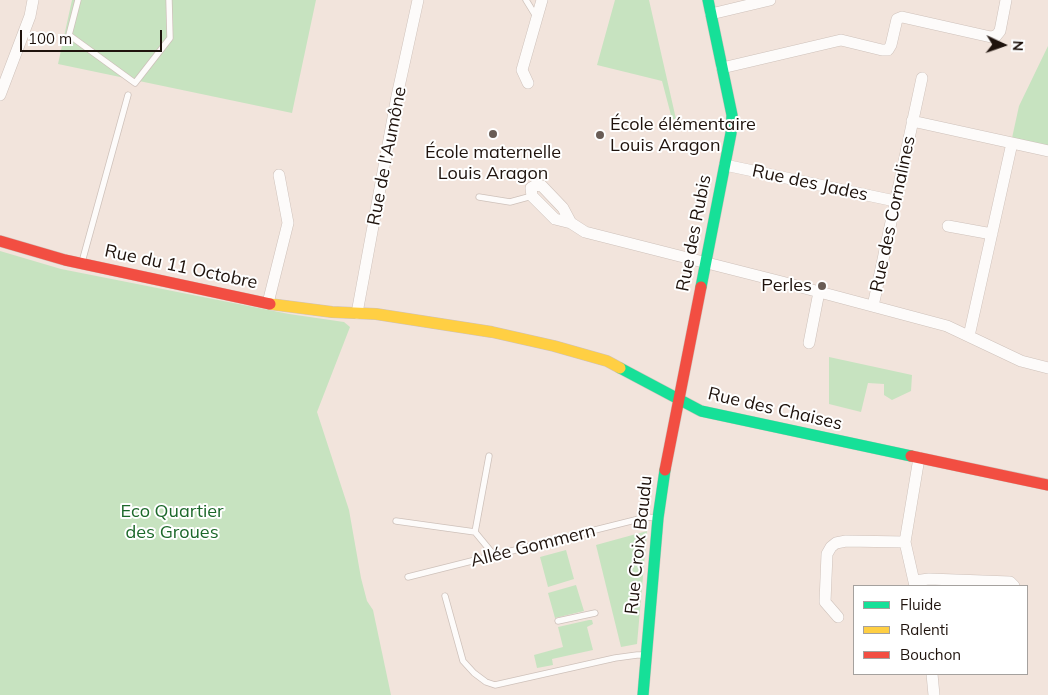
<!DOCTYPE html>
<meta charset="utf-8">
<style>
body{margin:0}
#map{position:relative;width:1048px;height:695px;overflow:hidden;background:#f2e4dc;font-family:Mulish,sans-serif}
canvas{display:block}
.legend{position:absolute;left:853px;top:585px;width:175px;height:90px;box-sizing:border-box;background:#fff;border:1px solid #a5a19e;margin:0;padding:6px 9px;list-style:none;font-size:15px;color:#1f130d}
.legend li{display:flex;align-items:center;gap:10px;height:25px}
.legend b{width:25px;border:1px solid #a5a19e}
.north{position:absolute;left:978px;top:20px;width:50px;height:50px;-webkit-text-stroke:4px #fff;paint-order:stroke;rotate:93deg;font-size:14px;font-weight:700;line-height:20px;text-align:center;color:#1f130d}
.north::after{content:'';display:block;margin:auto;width:18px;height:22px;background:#1f130d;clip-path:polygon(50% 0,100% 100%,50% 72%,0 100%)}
.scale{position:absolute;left:20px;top:30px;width:142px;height:22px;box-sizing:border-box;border:2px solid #1f130d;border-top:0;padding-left:6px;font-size:15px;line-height:18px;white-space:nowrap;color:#1f130d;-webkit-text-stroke:4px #fff;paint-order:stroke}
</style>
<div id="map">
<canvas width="1048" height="695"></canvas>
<ul class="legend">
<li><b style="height:6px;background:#16e098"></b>Fluide</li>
<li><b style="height:6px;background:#ffcf43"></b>Ralenti</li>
<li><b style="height:6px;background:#f24e42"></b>Bouchon</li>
</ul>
<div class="north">N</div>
<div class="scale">100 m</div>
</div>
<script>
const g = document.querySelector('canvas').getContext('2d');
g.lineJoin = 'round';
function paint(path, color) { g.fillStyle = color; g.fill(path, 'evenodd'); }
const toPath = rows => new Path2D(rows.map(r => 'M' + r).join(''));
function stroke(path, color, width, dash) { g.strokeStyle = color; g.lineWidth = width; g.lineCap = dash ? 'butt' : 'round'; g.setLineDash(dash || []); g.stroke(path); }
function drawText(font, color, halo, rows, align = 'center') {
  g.font = font + ' Mulish,sans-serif'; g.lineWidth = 4; g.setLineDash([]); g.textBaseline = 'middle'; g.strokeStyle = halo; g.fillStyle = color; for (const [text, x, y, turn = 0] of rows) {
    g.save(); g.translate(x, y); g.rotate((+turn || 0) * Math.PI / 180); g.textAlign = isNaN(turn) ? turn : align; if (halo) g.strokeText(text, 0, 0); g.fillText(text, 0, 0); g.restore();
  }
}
paint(toPath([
 [72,0,316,0,292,113,58,64],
 [615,0,649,0,676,119,672,119,662,81,597,65],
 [1048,46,1048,146,1012,138,1019,106],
 [0,251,61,269,289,314,344,322,350,327,317,412,349,510,361,578,367,601,373,610,391,695,0,695],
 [829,357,912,375,911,391,892,400,884,395,884,384,868,383,861,412,829,404],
 [647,531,637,644,621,647,596,545],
 [566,550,574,579,548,587,540,557],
 [576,585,584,611,555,618,548,593],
 [589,620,592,620,593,624,587,627,593,650,552,659,553,665,537,668,534,655,563,647,558,627]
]), '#c7e3c0');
const lane = toPath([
 [78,0,69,35,135,83,170,38,169,0],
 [526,0,537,18],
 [479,197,510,202,532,196],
 [82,262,128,95],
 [396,521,475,532,489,456],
 [475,532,494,555],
 [408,577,575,535,647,517,656,518],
 [445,596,463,661,474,673,486,682,495,685,615,658,637,655,644,655],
 [558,621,595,613]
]);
const street = toPath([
 [711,14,770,0],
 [722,68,841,40,882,50,888,50,891,45,897,19,902,17,991,37,996,36,1000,31,1006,0],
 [528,83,522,70,542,0],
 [0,95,30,16,33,0],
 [912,121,1048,151],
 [725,165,895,201],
 [571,223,563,208,542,186,536,185,531,188,532,196,555,219,571,223,585,232,782,282,947,326,1021,361,1048,368],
 [948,226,992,234],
 [268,303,288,223,279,175],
 [873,306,922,78],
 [357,313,397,96,418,0],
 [969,336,1012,143],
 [809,343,819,292],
 [914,581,929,579,1010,582,1014,586],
 [915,586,905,542,919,458],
 [838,617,825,602,827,554,831,547,836,543,846,541,905,542],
 [932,674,934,695]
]);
const fast = toPath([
 [701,287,731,133,732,115,708,0],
 [620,368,701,411,911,456],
 [643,695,658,518,665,470]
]);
const slow = toPath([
 [270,304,332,312,376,314,492,332,554,346,607,361,620,368]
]);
const jam = toPath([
 [0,241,65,260,270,304],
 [911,456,1048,485],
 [665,470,701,287]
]);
stroke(lane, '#cec1ba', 7);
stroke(street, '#cec1ba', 12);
stroke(fast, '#cec1ba', 12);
stroke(slow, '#cec1ba', 12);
stroke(jam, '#cec1ba', 12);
stroke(lane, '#fdfbfa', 5.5);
stroke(street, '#fdfbfa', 11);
stroke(fast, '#16e098', 11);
stroke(slow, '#ffcf43', 11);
stroke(jam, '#f24e42', 11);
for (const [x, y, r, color] of [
 [493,134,5,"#695c55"],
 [600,135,5,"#695c55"],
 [822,286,5,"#695c55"]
]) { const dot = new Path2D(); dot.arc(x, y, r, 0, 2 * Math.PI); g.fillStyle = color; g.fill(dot); stroke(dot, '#fff', 2); }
drawText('18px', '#1f130d', '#fff', [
 ["École élémentaire",610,125],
 ["Louis Aragon",610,146],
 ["École maternelle",493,153,"center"],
 ["Louis Aragon",493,174,"center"],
 ["Perles",812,286,"right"]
], 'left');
drawText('18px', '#1f130d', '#fff', [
 ["Rue de l'Aumône",387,156,-79],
 ["Rue des Jades",810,183,12],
 ["Rue des Cornalines",893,214,-78],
 ["Rue des Rubis",694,233,-79],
 ["Rue du 11 Octobre",181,267,12],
 ["Rue des Chaises",775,409,13],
 ["Rue Croix Baudu",639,545,-84],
 ["Allée Gommern",533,546,-14]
]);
drawText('18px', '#1c682a', '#fff', [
 ["Eco Quartier",172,512],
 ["des Groues",172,533]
]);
</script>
